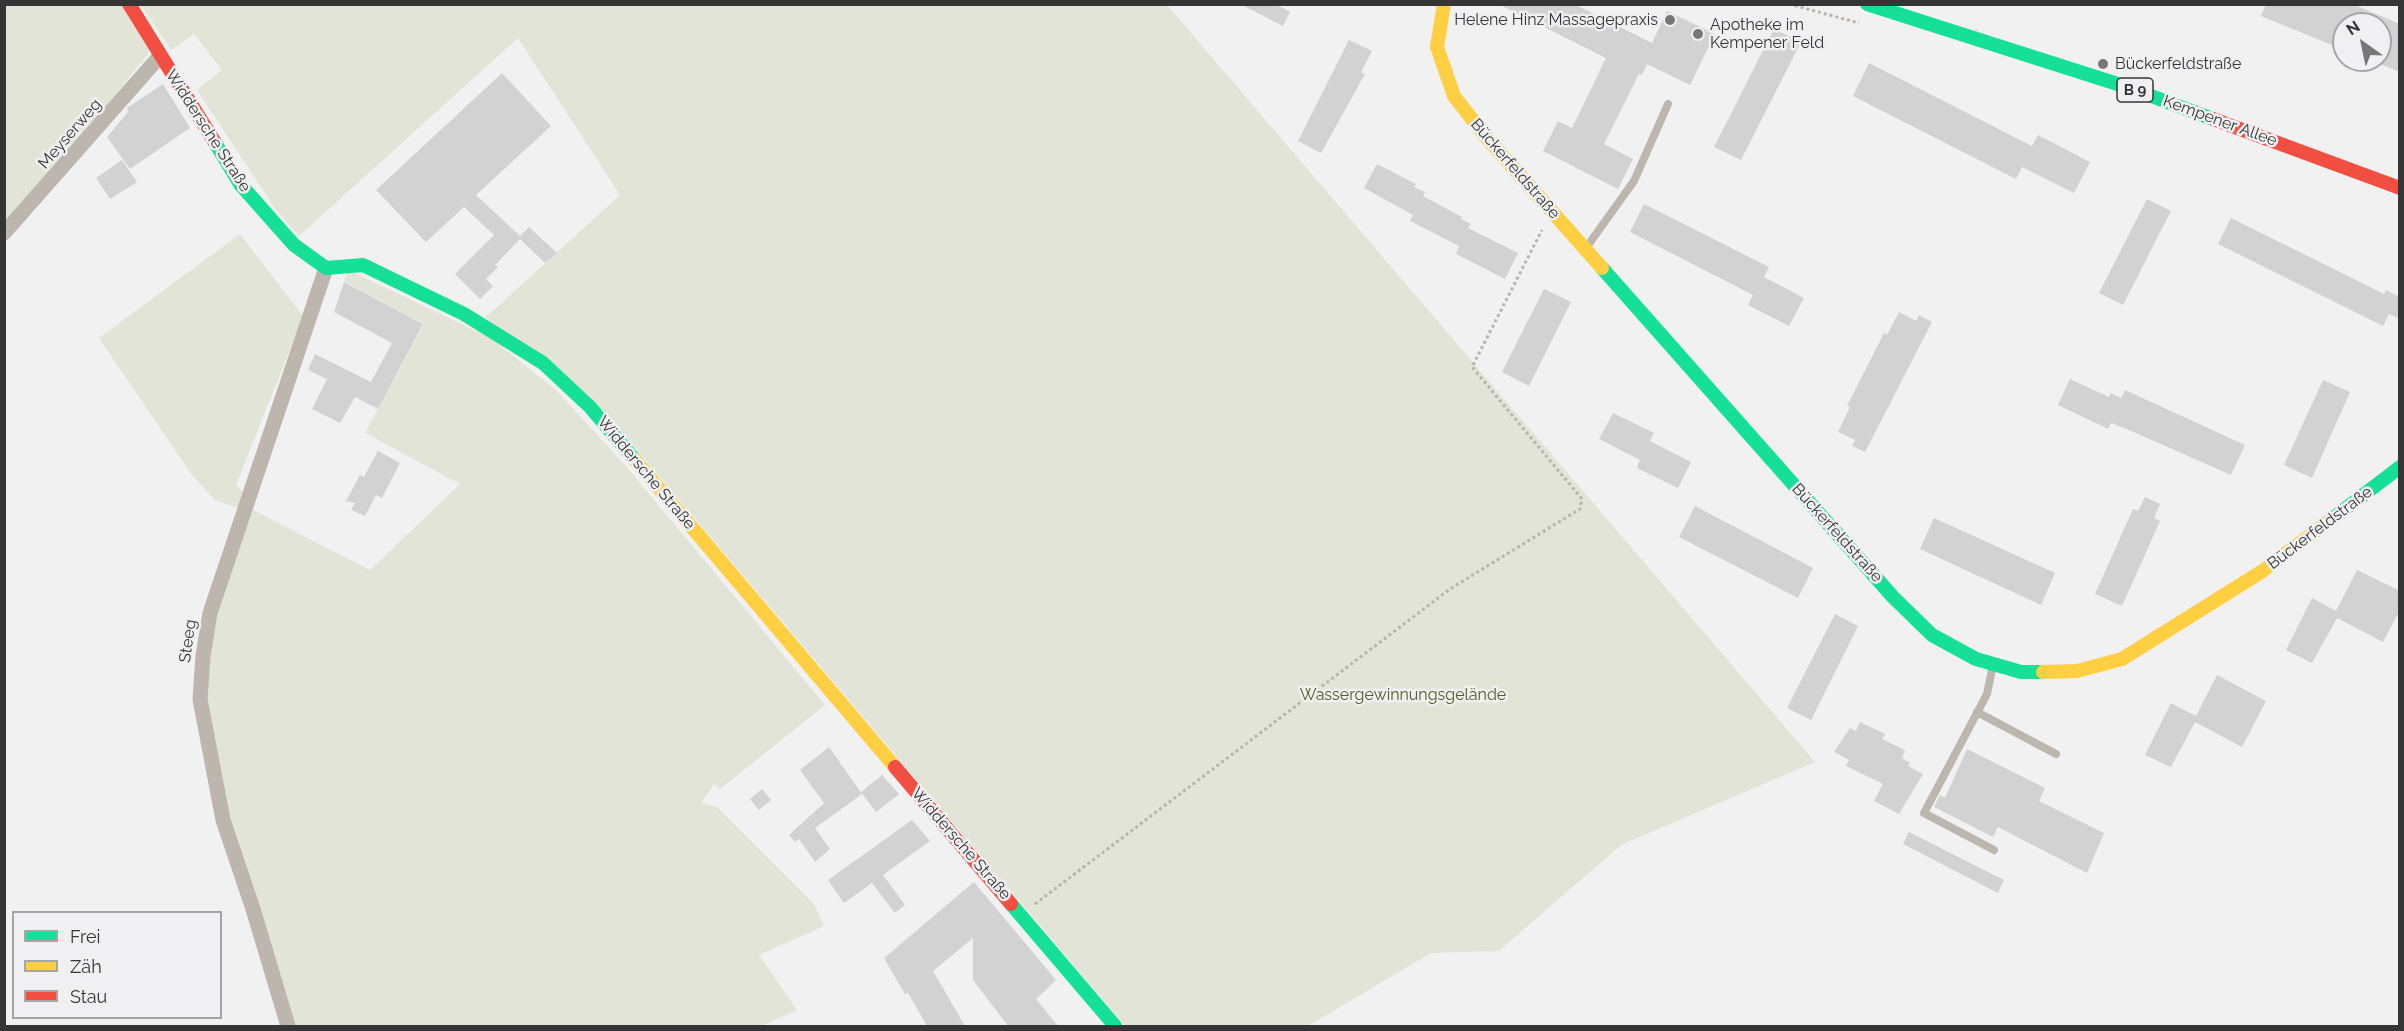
<!DOCTYPE html>
<meta charset="utf-8">
<style>
body{margin:0}
#map{position:relative;width:2404px;height:1031px;overflow:hidden;background:#f1f1f1;font-family:Raleway,sans-serif}
canvas{display:block}
.frame{position:absolute;inset:0;border:6px solid #353536;pointer-events:none}
.legend{position:absolute;left:12px;top:911px;width:210px;height:108px;box-sizing:border-box;background:#f0f0f2;border:2px solid #a5a5a7;margin:0;padding:8px 10px;list-style:none;font-size:18px;color:#353536}
.legend li{display:flex;align-items:center;gap:12px;height:30px}
.legend b{width:30px;border:2px solid #a5a5a7}
.north{position:absolute;left:2332px;top:12px;width:60px;height:60px;box-sizing:border-box;background:#f0f0f2;border:2px solid #a5a5a7;border-radius:50%;rotate:327deg;font-size:16px;font-weight:700;line-height:24px;text-align:center;color:#353536}
.north::after{content:'';display:block;margin:auto;width:21px;height:27px;background:#777;clip-path:polygon(50% 0,100% 100%,50% 72%,0 100%)}
</style>
<div id="map">
<canvas width="2404" height="1031"></canvas>
<div class="frame"></div>
<ul class="legend">
<li><b style="height:8px;background:#16e098"></b>Frei</li>
<li><b style="height:8px;background:#ffcf43"></b>Zäh</li>
<li><b style="height:8px;background:#f24e42"></b>Stau</li>
</ul>
<div class="north">N</div>
</div>
<script>
const g = document.querySelector('canvas').getContext('2d');
g.lineJoin = 'round';
function paint(path, color) { g.fillStyle = color; g.fill(path, 'evenodd'); }
const toPath = rows => new Path2D(rows.map(r => 'M' + r).join(''));
function stroke(path, color, width, dash) { g.strokeStyle = color; g.lineWidth = width; g.lineCap = dash ? 'butt' : 'round'; g.setLineDash(dash || []); g.stroke(path); }
function drawText(font, color, halo, rows, align = 'center') {
  g.font = font + ' Raleway,sans-serif'; g.lineWidth = 5; g.setLineDash([]); g.textBaseline = 'middle'; g.strokeStyle = halo; g.fillStyle = color; for (const [text, x, y, turn = 0] of rows) {
    g.save(); g.translate(x, y); g.rotate((+turn || 0) * Math.PI / 180); g.textAlign = isNaN(turn) ? turn : align; if (halo) g.strokeText(text, 0, 0); g.fillText(text, 0, 0); g.restore();
  }
}
paint(toPath([
 [5,5,121,5,150,51,90,127,5,226],
 [141,5,1167,5,1815,762,1621,845,1499,951,1431,953,1308,1026,1125,1026,604,411,485,318,620,195,518,38,299,236,276,210,197,90,222,70,194,34,171,50],
 [240,234,303,316,236,485,248,497,243,510,215,500,192,475,99,338],
 [348,270,491,338,557,391,625,465,825,705,720,789,714,784,701,803,717,807,813,903,824,926,759,955,797,1010,762,1026,294,1026,229,821,206,698,213,620,253,510,370,570,460,484,365,433,424,324,344,281]
]), '#e2e4d7');
paint(toPath([
 [1240,4,1276,4,1290,12,1283,26],
 [1498,4,1574,4,1652,43,1667,11,1715,34,1690,85,1647,64,1642,75,1639,74,1604,144,1633,159,1618,189,1543,151,1558,121,1572,128,1606,58],
 [2266,4,2352,4,2400,24,2400,72,2380,64,2380,24,2344,24,2344,50,2261,16],
 [1774,29,1801,42,1741,160,1714,147],
 [1349,40,1372,51,1361,72,1365,74,1321,153,1298,141],
 [1869,63,2032,146,2038,135,2090,162,2074,193,2022,167,2016,179,1853,96],
 [502,73,551,126,476,195,520,236,529,227,557,253,545,263,520,239,495,265,498,267,486,279,493,286,480,299,455,274,494,235,464,207,426,242,376,190],
 [163,84,190,128,130,169,107,137,128,112,127,108],
 [122,160,137,182,110,199,96,178],
 [1377,164,1416,184,1414,187,1425,192,1423,196,1462,217,1461,219,1471,224,1468,228,1518,253,1505,279,1456,254,1459,246,1410,221,1413,215,1364,188],
 [2147,199,2171,211,2123,305,2099,293],
 [1644,204,1769,267,1764,277,1804,298,1789,326,1748,305,1753,295,1630,232],
 [2231,218,2384,294,2386,290,2400,297,2400,319,2389,314,2383,326,2218,244],
 [344,282,423,324,378,409,355,397,340,423,312,409,327,379,308,370,315,354,371,382,392,343,334,312],
 [1544,289,1571,302,1529,386,1502,372],
 [1899,312,1916,321,1919,315,1932,322,1865,452,1852,446,1855,440,1838,432,1850,407,1847,406,1884,333,1887,335],
 [2070,379,2109,397,2111,393,2121,398,2125,390,2245,445,2231,475,2129,430,2111,423,2108,429,2058,405],
 [2323,380,2350,392,2312,478,2284,465],
 [1613,413,1654,433,1650,441,1691,462,1678,488,1637,468,1640,460,1599,439],
 [378,451,400,463,382,498,376,495,365,516,351,510,355,503,346,501,360,475,364,477],
 [2145,497,2160,504,2154,518,2160,521,2122,606,2095,594,2133,509,2138,511],
 [1695,506,1813,568,1798,598,1679,537],
 [1934,518,2055,573,2041,605,1920,549],
 [2357,570,2400,591,2400,610,2383,642,2337,618,2312,663,2286,650,2312,598,2336,611],
 [1835,614,1858,626,1811,720,1787,708],
 [2217,675,2266,701,2242,747,2195,722,2171,767,2145,755,2171,703,2196,716],
 [1860,722,1885,734,1882,739,1905,750,1902,758,1910,763,1908,766,1923,774,1899,814,1874,801,1883,784,1846,766,1849,760,1834,752,1850,728,1856,731],
 [829,747,862,794,815,828,830,849,815,862,799,839,795,842,789,835,824,803,800,770],
 [1967,749,2045,788,2039,801,2104,833,2087,873,1998,827,1993,837,1934,807,1940,795,1945,798],
 [882,775,899,794,876,812,861,792],
 [762,789,771,800,759,810,750,799],
 [912,820,930,841,883,875,905,905,895,913,872,883,844,903,828,880],
 [1909,832,2004,880,1998,893,1903,844],
 [974,882,1056,980,1036,999,1058,1026,1008,1026,973,980,973,938,933,971,965,1026,927,1026,908,993,905,994,884,958]
]), '#d2d2d2');
stroke(toPath([
 [1789,4,1859,23],
 [1035,904,1450,589,1580,509,1582,499,1472,367,1542,230]
]), '#b8b4b0', 3, [3, 3]);
stroke(toPath([
 [1586,248,1634,181,1668,104],
 [1993,665,1987,694,1924,813,1994,850],
 [1977,712,2056,754]
]), '#bcb6ae', 8);
stroke(toPath([
 [4,233,160,56],
 [288,1026,253,909,223,820,200,699,203,656,210,613,326,268]
]), '#bcb6ae', 15);
stroke(toPath([
 [1867,4,2127,87,2213,119],
 [214,141,240,184,294,245,326,268,363,265,464,314,543,363,590,407,635,460],
 [1602,268,1893,597,1932,635,1976,659,2021,672,2043,672],
 [2332,519,2400,467],
 [1011,904,1115,1026]
]), '#16e098', 14);
stroke(toPath([
 [1444,4,1437,47,1454,96,1486,137,1602,268],
 [635,460,895,767],
 [2043,672,2077,671,2122,659,2261,572,2332,519]
]), '#ffcf43', 14);
stroke(toPath([
 [129,4,214,141],
 [2213,119,2400,188],
 [895,767,1011,904]
]), '#f24e42', 14);
for (const [x, y, r, color] of [
 [1670,20,6,"#777"],
 [1698,34,6,"#777"],
 [2103,64,6,"#777"]
]) { const dot = new Path2D(); dot.arc(x, y, r, 0, 2 * Math.PI); g.fillStyle = color; g.fill(dot); stroke(dot, '#f0f0f2', 2); }
for (const [x, y, w] of [
 [2135,90,36]
]) { const box = new Path2D(); box.roundRect(x - w / 2, y - 12, w, 24, 4.5); g.fillStyle = '#f0f0f2'; g.fill(box); stroke(box, '#353536', 1.5); }
drawText('bold 15px', '#353536', null, [
 ["B 9",2135,90]
]);
drawText('16px', '#353536', '#f0f0f2', [
 ["Helene Hinz Massagepraxis",1658,20,"right"],
 ["Apotheke im",1710,25],
 ["Kempener Feld",1710,43],
 ["Bückerfeldstraße",2115,64]
], 'left');
drawText('16px', '#353536', '#f0f0f2', [
 ["Kempener Allee",2220,121,20],
 ["Widdersche Straße",208,131,57],
 ["Meyserweg",70,134,-49],
 ["Bückerfeldstraße",1515,169,49],
 ["Widdersche Straße",646,473,50],
 ["Bückerfeldstraße",2320,528,-37],
 ["Bückerfeldstraße",1837,533,48],
 ["Steeg",188,641,-82],
 ["Widdersche Straße",961,844,49]
]);
drawText('16px', '#555c2a', '#f0f0f2', [
 ["Wassergewinnungsgelände",1403,695]
]);
</script>
